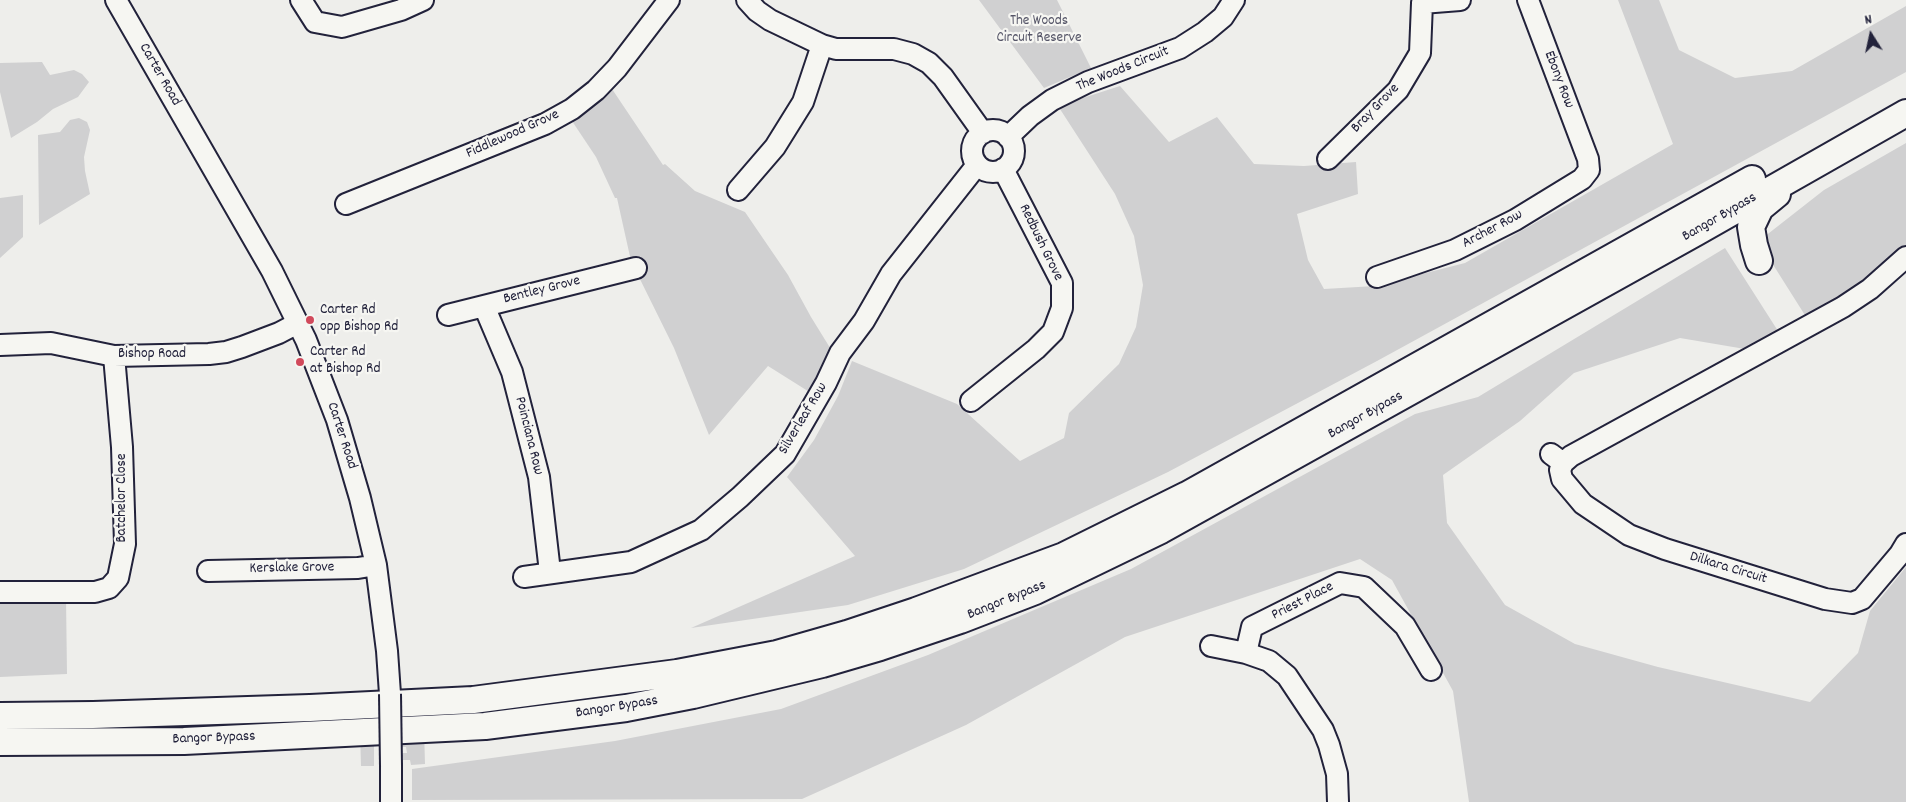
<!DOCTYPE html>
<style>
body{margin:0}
#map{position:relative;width:1906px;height:802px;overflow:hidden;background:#eeeeeb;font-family:Dekko,sans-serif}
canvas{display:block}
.north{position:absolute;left:1846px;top:10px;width:50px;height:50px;-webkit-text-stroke:4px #f6f6f2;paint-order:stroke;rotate:350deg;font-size:14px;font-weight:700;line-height:20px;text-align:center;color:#22223b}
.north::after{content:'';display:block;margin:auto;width:18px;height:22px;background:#22223b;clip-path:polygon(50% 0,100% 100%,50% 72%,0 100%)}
</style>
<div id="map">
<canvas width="1906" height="802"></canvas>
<div class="north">N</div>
</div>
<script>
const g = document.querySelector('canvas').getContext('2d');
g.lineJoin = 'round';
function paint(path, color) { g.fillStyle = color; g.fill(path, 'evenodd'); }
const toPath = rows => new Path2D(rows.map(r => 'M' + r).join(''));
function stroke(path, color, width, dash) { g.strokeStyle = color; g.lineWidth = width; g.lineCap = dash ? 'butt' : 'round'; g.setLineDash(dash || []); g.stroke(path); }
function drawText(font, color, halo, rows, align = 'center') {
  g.font = font + ' Dekko,sans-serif'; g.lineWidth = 4.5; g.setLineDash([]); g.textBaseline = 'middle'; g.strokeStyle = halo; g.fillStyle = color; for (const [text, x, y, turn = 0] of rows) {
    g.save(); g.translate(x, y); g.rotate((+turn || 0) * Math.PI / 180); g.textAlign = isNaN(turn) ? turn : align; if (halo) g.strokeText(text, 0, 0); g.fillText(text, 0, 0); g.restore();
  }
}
paint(toPath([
 [979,0,1057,0,1091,68,1044,88],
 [1618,0,1659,0,1679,50,1735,78,1792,71,1906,6,1906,72,1377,361,1168,472,964,569,848,605,691,628,855,556,787,477,814,440,838,396,852,361,957,404,1020,461,1064,438,1069,413,1119,364,1136,327,1143,285,1134,236,1115,194,1058,106,1120,86,1169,142,1217,117,1254,164,1304,166,1356,162,1358,194,1297,214,1308,260,1324,289,1375,286,1465,263,1673,144],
 [42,62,50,75,74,70,82,74,89,82,78,97,53,109,37,122,11,138,0,92,0,63],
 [610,86,663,165,665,164,695,191,745,212,788,275,811,317,832,351,811,393,768,366,709,435,674,348,631,261,617,198,615,198,596,157,570,118],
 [79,118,87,122,90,130,84,157,85,171,90,194,39,225,38,135,60,132,70,120],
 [1906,143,1906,245,1874,272,1808,320,1772,263,1764,237,1824,190],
 [23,195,23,237,0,258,0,198],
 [1725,248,1778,331,1745,349,1680,338,1574,373,1520,421,1443,475,1447,523,1505,605,1575,644,1658,667,1810,702,1858,653,1870,611,1906,567,1906,802,1469,802,1453,691,1392,580,1360,559,1125,637,966,725,802,799,412,800,412,769,615,741,781,709,928,655,1131,569,1415,414,1478,397],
 [0,597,66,598,67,674,0,677],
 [423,693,425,764,411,765,410,760,401,760,401,753,407,753,406,747,401,747,401,713],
 [359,695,374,695,374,766,361,766]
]), '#d0d0d1');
const minor = toPath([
 [116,0,272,271,306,340,337,420,360,498,376,565,387,651,390,694],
 [301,0,315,22,342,27,401,10,423,0],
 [747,0,757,11,770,20,822,45,836,49,894,49,913,54,929,63,943,77,983,133],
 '972 151a21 21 0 1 1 42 0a21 21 0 1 1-42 0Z',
 [1008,137,1030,116,1052,100,1088,82,1180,48,1205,32,1223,17,1234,0],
 [1328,159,1398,90,1420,53,1422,3,1460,0],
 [738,190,775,147,803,102,822,45],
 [346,204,545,124,572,109,596,90,617,68,669,0],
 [1377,277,1455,250,1515,220,1582,179,1589,170,1588,159,1528,0],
 [484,306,512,372,539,477,550,572],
 [448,315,636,268],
 [0,345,51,343,114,356,209,354,226,352,242,347,279,333,298,323],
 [971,401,1036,349,1053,332,1062,308,1062,283,1003,169],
 [1551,454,1563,463,1560,470,1562,479,1583,504,1629,535,1665,549,1825,599,1852,603,1862,599,1900,554,1906,544],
 [1563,463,1571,456,1843,307,1870,289,1906,257],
 [208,571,358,568,376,565],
 [524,577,631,562,701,530,740,497,785,454,826,383,840,353,864,321,891,274,977,165],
 [0,592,95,592,109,588,118,578,125,544,122,447,114,356],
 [1211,646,1246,653],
 [391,766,391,802],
 [1338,802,1337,774,1329,745,1323,730,1287,676,1269,661,1246,653,1252,627,1340,583,1364,587,1405,626,1431,670]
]);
const major = toPath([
 [1759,261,1754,245,1751,227,1760,208,1777,194],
 [0,716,93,715,310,708,473,700,677,673,777,654,847,634,916,611,1064,556,1187,495,1752,179],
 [0,742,184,741,485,726,626,708,693,695,822,664,880,647,960,620,1035,591,1161,530,1695,233,1906,113]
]);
stroke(minor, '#22223b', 24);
stroke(major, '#22223b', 30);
stroke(minor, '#f6f6f2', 20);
stroke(major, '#f6f6f2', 26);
const minorBridge = toPath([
 [390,694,391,766]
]);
stroke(minorBridge, '#22223b', 24, []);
stroke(minorBridge, '#f6f6f2', 20);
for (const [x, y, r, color] of [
 [310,320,5,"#d1495b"],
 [300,362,5,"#d1495b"]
]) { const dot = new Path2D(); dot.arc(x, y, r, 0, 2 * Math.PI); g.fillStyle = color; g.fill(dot); stroke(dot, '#f6f6f2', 2); }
drawText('15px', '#565668', '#f6f6f2', [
 ["The Woods",1039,22],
 ["Circuit Reserve",1039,39]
]);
drawText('15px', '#22223b', '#f6f6f2', [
 ["The Woods Circuit",1123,70,-22],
 ["Carter Road",159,75,60],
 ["Ebony Row",1558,80,69],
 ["Bray Grove",1376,109,-46],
 ["Fiddlewood Grove",513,135,-24],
 ["Bangor Bypass",1720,218,-30],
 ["Archer Row",1493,230,-28],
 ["Redbush Grove",1040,243,64],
 ["Bentley Grove",542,291,-14],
 ["Bishop Road",152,355],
 ["Bangor Bypass",1366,416,-29],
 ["Silverleaf Row",804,419,-59],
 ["Carter Road",341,436,72],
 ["Poinciana Row",528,436,76],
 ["Batchelor Close",123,498,-90],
 ["Kerslake Grove",292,569,-1],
 ["Dilkara Circuit",1728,569,17],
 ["Bangor Bypass",1007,601,-22],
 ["Priest Place",1303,602,-27],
 ["Bangor Bypass",617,708,-9],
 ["Bangor Bypass",214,739,-2]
]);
drawText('15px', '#22223b', '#f6f6f2', [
 ["Carter Rd",320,311],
 ["opp Bishop Rd",320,328],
 ["Carter Rd",310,353],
 ["at Bishop Rd",310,370]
], 'left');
</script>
